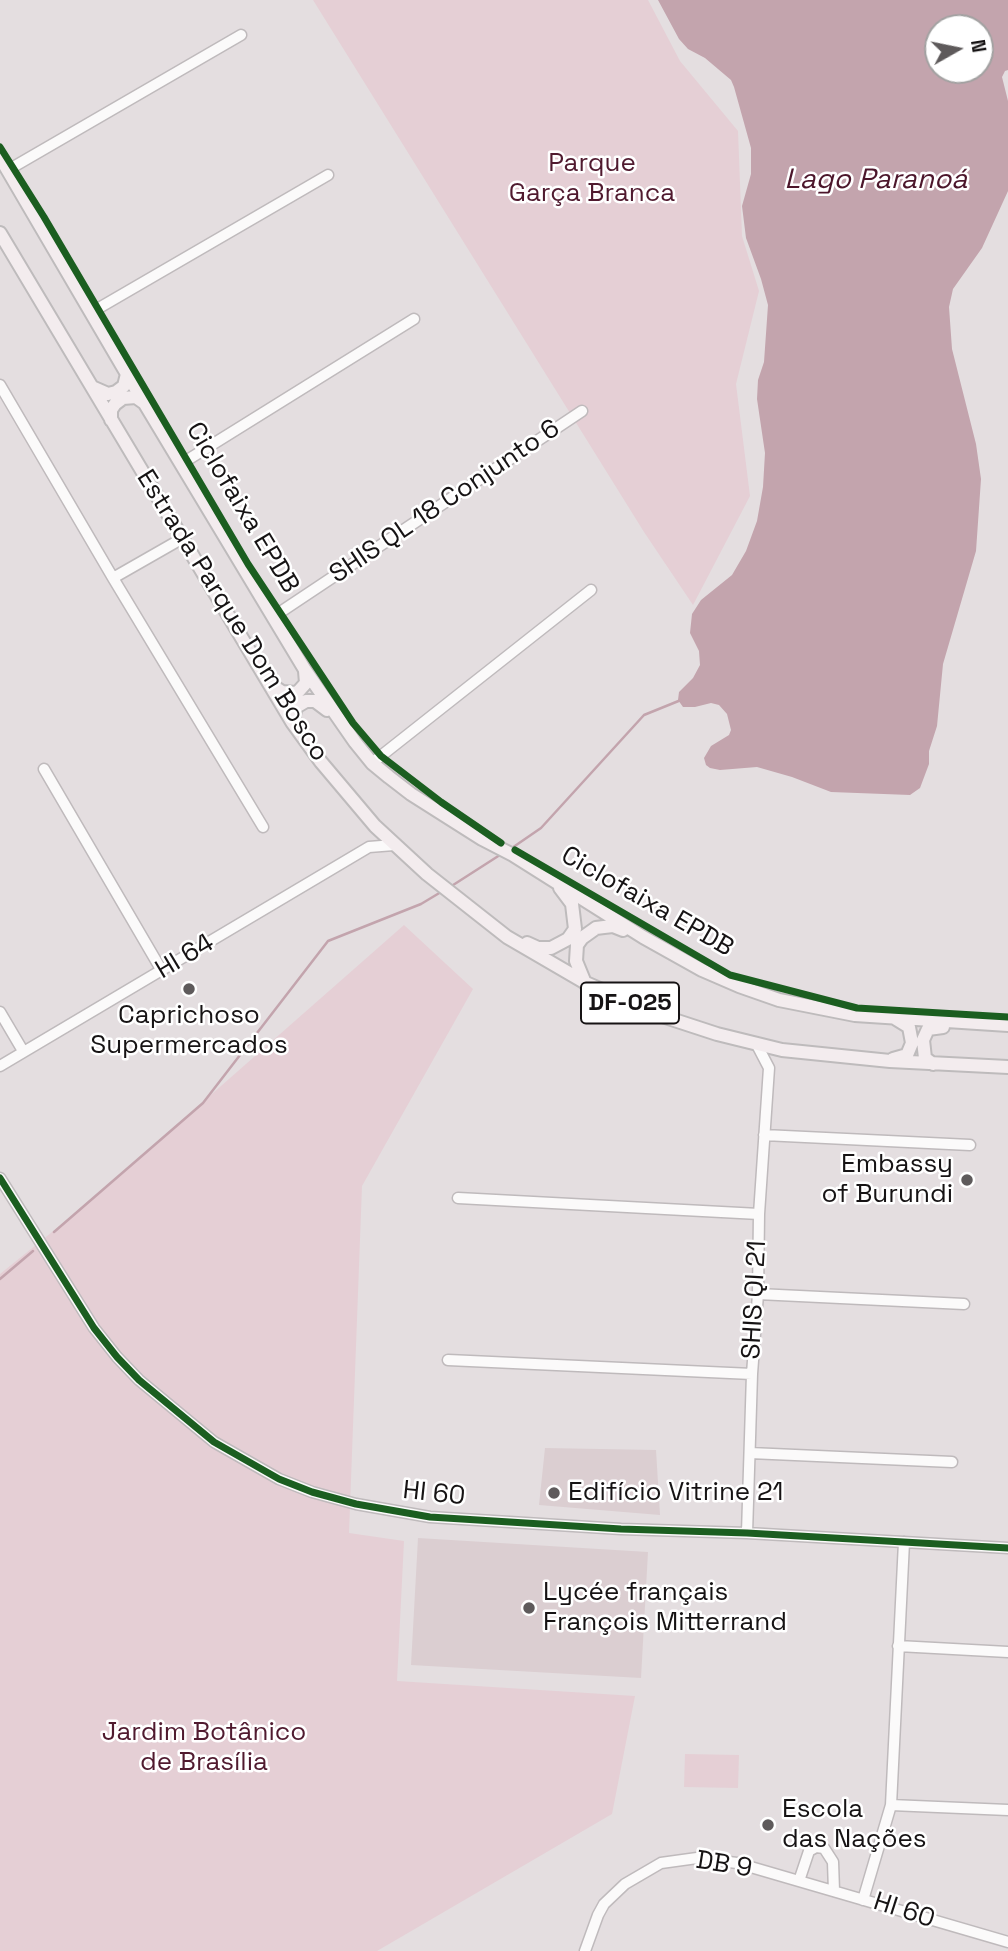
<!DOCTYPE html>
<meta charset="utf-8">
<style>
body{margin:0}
#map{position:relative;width:1008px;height:1951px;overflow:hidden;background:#e4dee0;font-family:"Space Grotesk",sans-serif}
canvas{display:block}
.north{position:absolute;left:924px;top:14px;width:70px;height:70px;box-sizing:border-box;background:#fff;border:2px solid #a2a1a1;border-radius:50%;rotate:81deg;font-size:19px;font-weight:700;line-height:28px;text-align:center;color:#161314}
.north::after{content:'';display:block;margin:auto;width:24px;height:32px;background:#5e5a5b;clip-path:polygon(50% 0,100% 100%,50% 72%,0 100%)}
</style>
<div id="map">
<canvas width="1008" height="1951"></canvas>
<div class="north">N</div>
</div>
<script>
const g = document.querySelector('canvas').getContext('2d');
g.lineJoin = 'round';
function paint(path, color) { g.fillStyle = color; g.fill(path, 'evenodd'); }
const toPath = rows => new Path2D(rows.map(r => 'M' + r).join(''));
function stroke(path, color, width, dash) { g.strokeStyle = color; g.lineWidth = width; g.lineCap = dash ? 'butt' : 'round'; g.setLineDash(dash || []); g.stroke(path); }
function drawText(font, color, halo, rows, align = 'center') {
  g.font = font + ' "Space Grotesk",sans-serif'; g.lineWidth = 5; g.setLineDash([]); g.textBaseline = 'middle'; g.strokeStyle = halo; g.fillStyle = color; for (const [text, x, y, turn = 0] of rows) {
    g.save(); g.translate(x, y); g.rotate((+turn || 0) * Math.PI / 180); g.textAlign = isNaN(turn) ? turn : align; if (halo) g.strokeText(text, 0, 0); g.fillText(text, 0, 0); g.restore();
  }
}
paint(toPath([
 [545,1448,656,1450,660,1515,539,1505],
 [418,1538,648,1552,641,1678,411,1665]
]), '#dbced1');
paint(toPath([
 [313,0,648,0,680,61,738,131,742,236,759,291,736,384,750,496,693,605,644,532],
 [404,925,473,989,362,1186,349,1533,404,1541,397,1681,635,1696,612,1814,377,1951,0,1951,0,1274,88,1203],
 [685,1754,739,1755,738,1788,684,1787]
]), '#e5cfd5');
paint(toPath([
 [658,0,1008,0,1008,70,1005,71,1002,77,1008,101,1008,191,982,248,953,289,949,307,952,349,976,444,981,479,976,551,943,664,937,726,929,751,929,764,920,788,910,795,831,792,792,777,757,767,720,770,710,768,706,765,704,758,711,746,729,735,731,730,727,714,719,705,711,703,695,707,683,707,678,700,679,692,693,678,700,665,699,651,690,633,692,614,701,600,732,575,746,551,757,521,763,487,765,453,757,399,758,380,764,362,768,305,761,279,746,238,742,206,751,174,751,148,734,87,731,80,705,58,688,49,679,39],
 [938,28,980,28,980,70,938,70]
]), '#c3a4ad');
stroke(toPath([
 [509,850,541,828,644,715,681,700],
 [450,887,503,853],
 [54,1232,203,1103,328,941,421,904,441,892],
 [0,1279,33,1251]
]), '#c3a4ad', 2.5);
const minor = toPath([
 [8,170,241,35],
 [92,312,328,175],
 [0,385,113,578,263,827],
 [181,464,414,319],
 [113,578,183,538],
 [273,617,582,411],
 [372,763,591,590],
 [44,769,162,971],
 [0,1012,23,1051],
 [0,1066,369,847,394,845],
 [764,1135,970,1145],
 [0,1178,94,1328,117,1357,139,1380,214,1442,279,1479,312,1492,356,1504,430,1517,621,1529,747,1533,1008,1548],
 [458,1198,759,1214],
 [758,1294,964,1304],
 [448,1360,752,1374],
 [750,1453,952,1462],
 [747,1533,752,1374,758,1294,759,1214,769,1068,757,1045],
 [898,1646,1008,1652],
 [891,1805,1008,1810],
 [799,1881,809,1851,816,1847,824,1848,833,1862,834,1891],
 [863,1900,891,1805,904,1542],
 [585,1951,598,1915,604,1904,625,1884,661,1863,697,1858,737,1863,1008,1942]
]);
const major = toPath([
 [0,157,127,374,305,670,355,742,372,763,389,777,411,794,482,839,513,855,643,937,702,970,739,986,779,1000,855,1015,1008,1025],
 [0,233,292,722,321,762,375,826,427,874,507,937,586,983,659,1015,717,1034,782,1050,890,1061,1008,1067],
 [92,387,108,394,116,392,124,386,127,374],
 [111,420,111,410,115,404,123,398,136,397,143,402],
 [273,686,282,692,297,693,306,683,305,671],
 [292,722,296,707,306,701,315,701,327,710],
 [527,943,538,948,551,948,568,939,575,929,572,904,560,888],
 [585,983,576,961,577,945,582,938,596,928,604,927,613,926,623,930],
 [893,1059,907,1055,912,1043,909,1027,896,1019],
 [933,1064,925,1058,923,1040,928,1029,943,1027]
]);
stroke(minor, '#bfbabc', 13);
stroke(major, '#bebbbc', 16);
stroke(minor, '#fbfafa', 10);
stroke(major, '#f3ecee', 12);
stroke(toPath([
 [0,147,44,217,248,564,353,723,381,756,441,802,501,843],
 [515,850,730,975,857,1008,1008,1017],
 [0,1178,94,1328,117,1357,139,1380,214,1442,279,1479,312,1492,356,1504,430,1517,621,1529,747,1533,1008,1548]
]), '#1b5e20', 7);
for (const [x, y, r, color] of [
 [189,989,7,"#5e5a5b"],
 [967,1180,7,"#5e5a5b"],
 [554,1493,7,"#5e5a5b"],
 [529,1608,7,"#5e5a5b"],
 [768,1825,7,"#5e5a5b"]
]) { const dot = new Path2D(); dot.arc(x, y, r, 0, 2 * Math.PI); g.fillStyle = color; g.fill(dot); stroke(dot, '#fff', 2.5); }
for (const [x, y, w] of [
 [630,1003,98]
]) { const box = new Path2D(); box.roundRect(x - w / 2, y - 20.5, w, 41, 5); g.fillStyle = '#fff'; g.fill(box); stroke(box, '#161314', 2); }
drawText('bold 24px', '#161314', null, [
 ["DF-025",630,1003]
]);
drawText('26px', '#501a2f', '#fff', [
 ["Parque",592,164],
 ["Garça Branca",592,194],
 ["Jardim Botânico",204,1733],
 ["de Brasília",204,1763]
]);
drawText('26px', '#161314', '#fff', [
 ["SHIS QL 18 Conjunto 6",445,502,-34],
 ["Ciclofaixa EPDB",242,508,59],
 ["Estrada Parque Dom Bosco",232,616,58],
 ["Ciclofaixa EPDB",647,902,30],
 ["HI 64",185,957,-31],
 ["SHIS QI 21",755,1300,-87],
 ["HI 60",434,1494,6],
 ["DB 9",724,1865,9],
 ["HI 60",904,1911,18]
]);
drawText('26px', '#161314', '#fff', [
 ["Caprichoso",189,1016,"center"],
 ["Supermercados",189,1046,"center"],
 ["Embassy",953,1165,"right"],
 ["of Burundi",953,1195,"right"],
 ["Edifício Vitrine 21",568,1493],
 ["Lycée français",543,1593],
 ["François Mitterrand",543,1623],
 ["Escola",782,1810],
 ["das Nações",782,1840]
], 'left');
drawText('italic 28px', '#4c162b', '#fff', [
 ["Lago Paranoá",876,180]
]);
</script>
